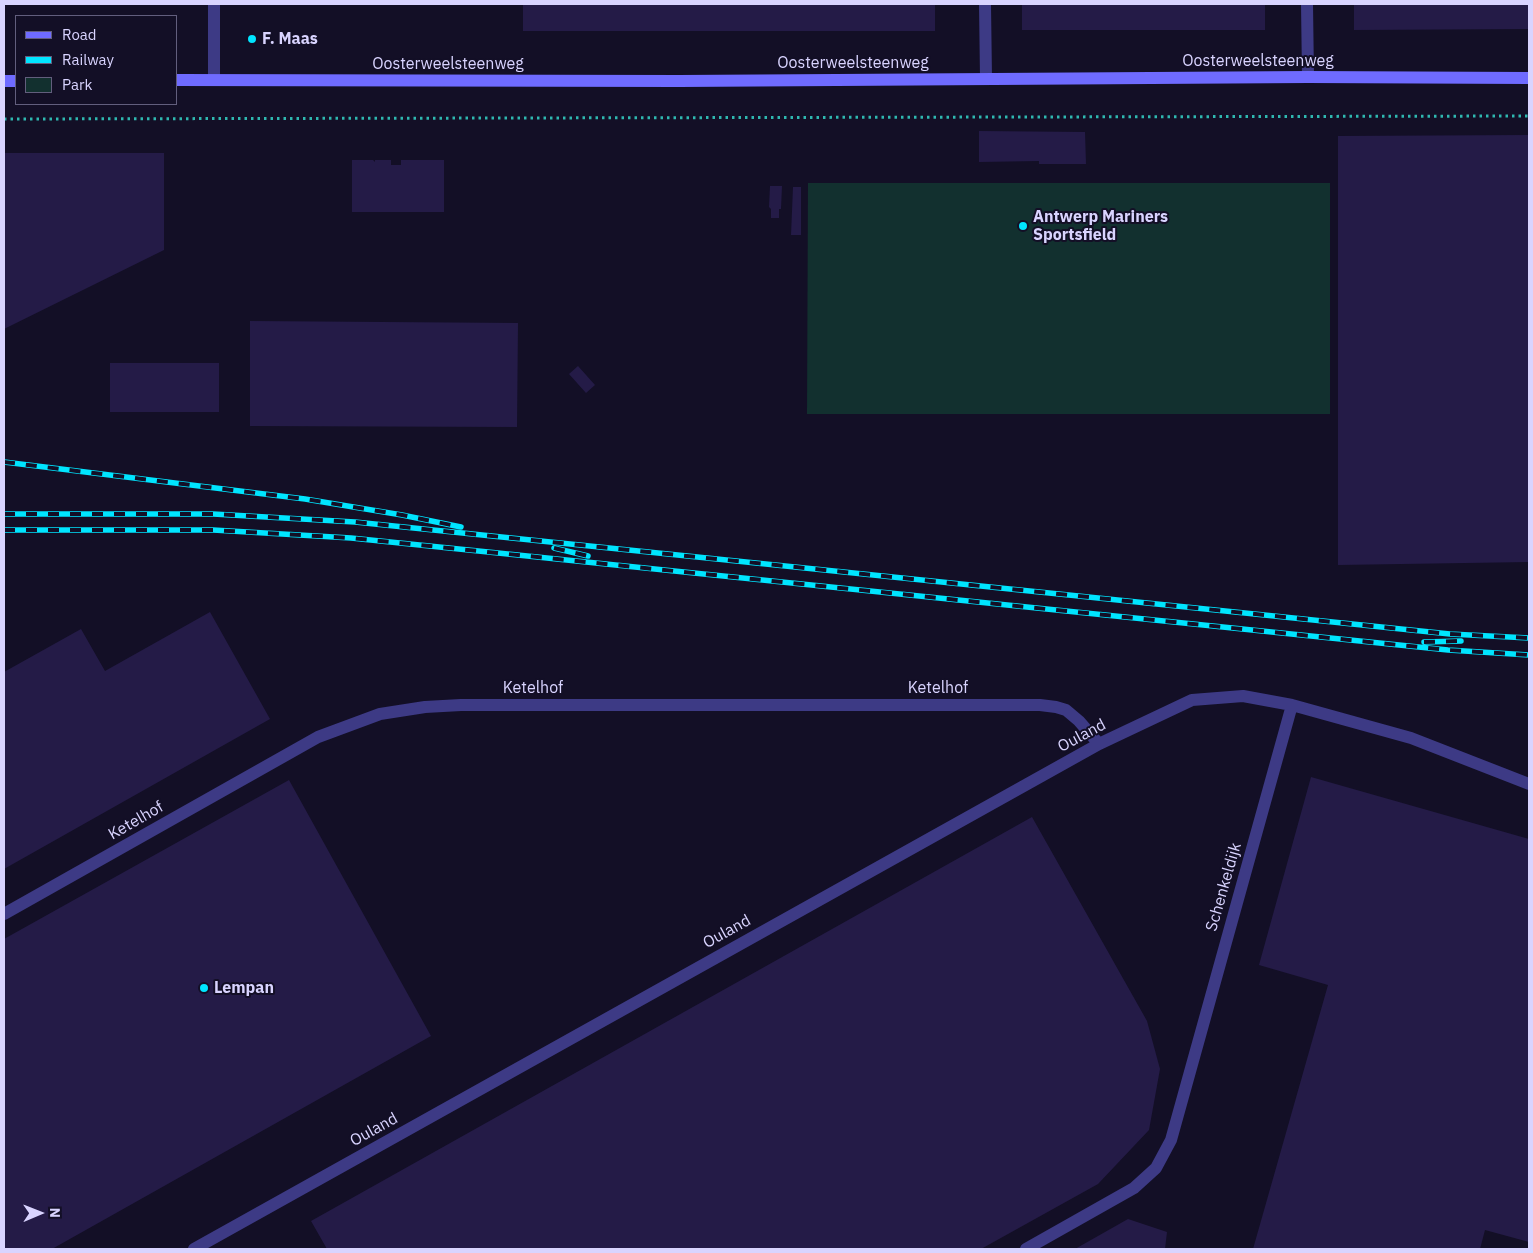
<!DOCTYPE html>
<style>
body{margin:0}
#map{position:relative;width:1533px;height:1253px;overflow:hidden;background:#130f26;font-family:"IBM Plex Sans",sans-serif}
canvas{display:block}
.frame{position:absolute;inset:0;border:5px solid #d9d4ff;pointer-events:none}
.legend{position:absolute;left:15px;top:15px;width:162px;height:90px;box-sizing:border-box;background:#130f26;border:1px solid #625e7d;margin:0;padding:6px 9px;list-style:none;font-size:15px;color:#d9d4ff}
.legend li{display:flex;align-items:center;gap:10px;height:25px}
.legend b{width:25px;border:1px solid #625e7d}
.north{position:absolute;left:15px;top:1188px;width:50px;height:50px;-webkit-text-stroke:4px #130f26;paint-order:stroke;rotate:89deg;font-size:14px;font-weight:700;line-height:20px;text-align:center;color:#d9d4ff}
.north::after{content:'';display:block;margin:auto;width:18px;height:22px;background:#d9d4ff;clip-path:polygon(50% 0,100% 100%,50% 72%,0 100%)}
</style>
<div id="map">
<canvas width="1533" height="1253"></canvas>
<div class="frame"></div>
<ul class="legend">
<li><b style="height:6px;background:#6f6bff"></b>Road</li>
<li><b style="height:6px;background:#00e5ff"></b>Railway</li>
<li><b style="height:14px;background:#12302f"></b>Park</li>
</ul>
<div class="north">N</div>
</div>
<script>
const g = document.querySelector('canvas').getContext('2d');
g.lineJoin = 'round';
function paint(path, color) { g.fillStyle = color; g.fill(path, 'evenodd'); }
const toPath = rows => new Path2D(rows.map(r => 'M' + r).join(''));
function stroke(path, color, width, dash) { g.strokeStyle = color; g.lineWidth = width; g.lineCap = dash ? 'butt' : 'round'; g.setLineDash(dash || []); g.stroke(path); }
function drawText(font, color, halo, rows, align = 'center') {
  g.font = font + ' "IBM Plex Sans",sans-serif'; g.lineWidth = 4; g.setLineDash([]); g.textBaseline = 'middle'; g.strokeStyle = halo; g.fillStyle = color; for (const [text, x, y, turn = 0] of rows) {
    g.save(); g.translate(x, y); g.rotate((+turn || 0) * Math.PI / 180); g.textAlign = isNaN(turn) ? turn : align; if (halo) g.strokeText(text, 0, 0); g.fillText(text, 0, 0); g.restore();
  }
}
paint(toPath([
 [808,183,1330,183,1330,414,807,414]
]), '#12302f');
paint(toPath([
 [523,4,935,4,935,31,523,31],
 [1022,4,1265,4,1265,30,1022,30],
 [1354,4,1529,4,1529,29,1354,30],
 [979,131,1085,132,1086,164,1039,164,1039,161,979,162],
 [1529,135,1529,562,1338,565,1338,136],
 [4,153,164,153,164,250,4,329],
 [352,160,373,160,375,162,375,160,391,160,391,165,401,165,401,160,444,160,444,212,352,212],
 [770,186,782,186,781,209,779,209,779,218,771,218,771,209,769,207],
 [793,187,801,187,801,235,791,235],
 [250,321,518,323,517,427,250,426],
 [110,363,219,363,219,412,110,412],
 [578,366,595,385,586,393,569,374],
 [210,612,270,719,4,869,4,672,81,629,105,671],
 [1311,777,1529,839,1529,1242,1485,1230,1480,1249,1253,1249,1328,985,1259,965],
 [289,780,431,1036,52,1249,4,1249,4,939],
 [1032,817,1147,1021,1160,1069,1149,1130,1098,1184,981,1249,327,1249,311,1221],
 [1128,1219,1167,1232,1165,1249,1075,1249]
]), '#241b47');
stroke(toPath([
 [4,119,1529,116]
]), '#2fb8b0', 3, [2.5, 4]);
stroke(toPath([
 [214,4,214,80]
]), '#3d3a85', 12);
stroke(toPath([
 [985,4,986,78],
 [1307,4,1308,77],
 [4,914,318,737,380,714,425,707,461,705,1040,705,1056,707,1066,710,1079,721,1099,744],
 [194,1249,1099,744,1192,700,1243,696,1292,705,1411,738,1529,784],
 [1026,1249,1134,1188,1156,1168,1171,1140,1292,705]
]), '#3d3a85', 12);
stroke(toPath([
 [176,80,679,81,1308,77,1529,78],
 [4,81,16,81]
]), '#6f6bff', 12);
const rail = toPath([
 [4,462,305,499,402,515,461,527],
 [4,514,213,514,355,522,1450,634,1529,638],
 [4,530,213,530,351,538,1448,650,1529,655],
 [554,548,588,556],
 [1424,642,1461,641]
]);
stroke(rail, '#00e5ff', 5.5);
stroke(rail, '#130f26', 4, [11]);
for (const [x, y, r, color] of [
 [252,39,5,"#00e5ff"],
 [1023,226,5,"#00e5ff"],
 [204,988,5,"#00e5ff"]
]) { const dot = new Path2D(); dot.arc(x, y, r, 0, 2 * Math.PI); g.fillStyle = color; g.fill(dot); stroke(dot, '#130f26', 2); }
drawText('bold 16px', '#d9d4ff', '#130f26', [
 ["F. Maas",262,39],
 ["Antwerp Mariners",1033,217],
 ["Sportsfield",1033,235],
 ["Lempan",214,988]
], 'left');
drawText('16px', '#d9d4ff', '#130f26', [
 ["Oosterweelsteenweg",1258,61],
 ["Oosterweelsteenweg",853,63],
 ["Oosterweelsteenweg",448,64],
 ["Ketelhof",533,688],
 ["Ketelhof",938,688],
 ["Ouland",1082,736,-28],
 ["Ketelhof",136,821,-30],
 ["Schenkeldijk",1224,887,-74],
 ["Ouland",727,932,-29],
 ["Ouland",374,1130,-29]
]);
</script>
